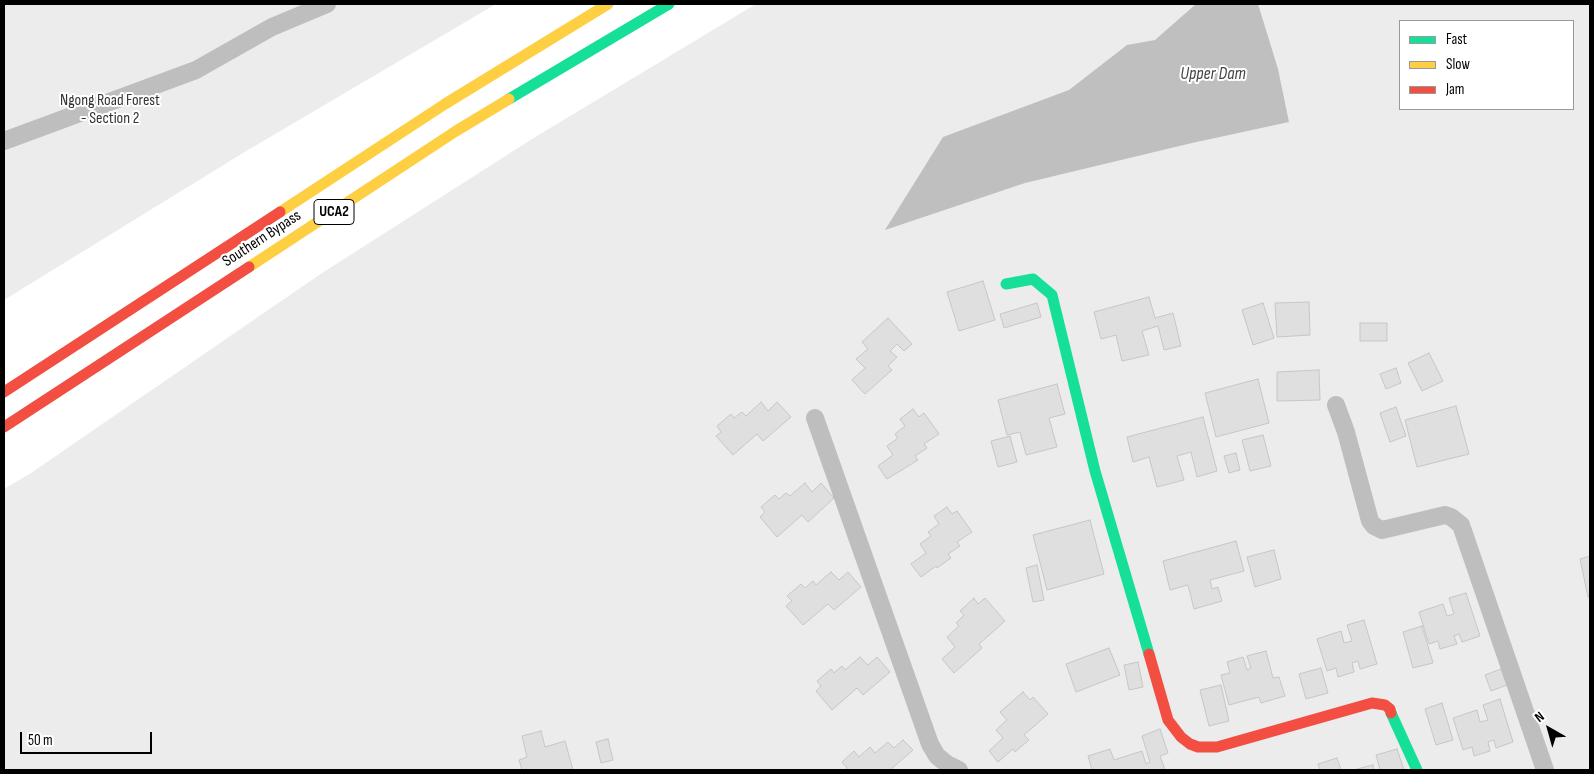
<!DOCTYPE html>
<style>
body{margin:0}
#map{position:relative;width:1594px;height:774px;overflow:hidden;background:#fff;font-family:"Sofia Sans Condensed",sans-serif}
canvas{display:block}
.frame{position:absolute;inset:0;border:5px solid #000;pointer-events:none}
.legend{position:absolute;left:1399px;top:20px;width:175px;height:90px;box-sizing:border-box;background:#fff;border:1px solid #999;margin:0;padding:6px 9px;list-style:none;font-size:15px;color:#000}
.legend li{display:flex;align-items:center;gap:10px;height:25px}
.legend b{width:25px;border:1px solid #999}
.north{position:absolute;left:1524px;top:704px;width:50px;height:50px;-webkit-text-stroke:4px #fff;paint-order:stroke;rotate:322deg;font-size:14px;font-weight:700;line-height:20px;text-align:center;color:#000}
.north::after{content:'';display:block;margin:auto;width:18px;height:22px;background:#000;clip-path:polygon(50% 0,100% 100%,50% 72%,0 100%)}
.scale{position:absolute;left:20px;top:732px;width:132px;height:22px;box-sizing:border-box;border:2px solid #000;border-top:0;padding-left:6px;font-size:15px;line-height:18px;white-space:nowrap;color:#000;-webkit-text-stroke:4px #fff;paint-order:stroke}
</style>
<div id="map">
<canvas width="1594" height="774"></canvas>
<div class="frame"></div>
<ul class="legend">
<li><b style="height:6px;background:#16e098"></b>Fast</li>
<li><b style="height:6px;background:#ffcf43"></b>Slow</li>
<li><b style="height:6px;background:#f24e42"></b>Jam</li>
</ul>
<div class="north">N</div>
<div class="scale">50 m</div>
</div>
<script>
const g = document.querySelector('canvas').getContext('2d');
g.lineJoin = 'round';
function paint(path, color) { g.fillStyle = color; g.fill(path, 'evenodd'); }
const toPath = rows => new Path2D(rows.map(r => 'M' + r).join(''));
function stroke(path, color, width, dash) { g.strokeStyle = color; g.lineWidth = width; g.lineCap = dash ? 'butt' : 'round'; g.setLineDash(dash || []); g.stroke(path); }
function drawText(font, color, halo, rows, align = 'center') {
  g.font = font + ' "Sofia Sans Condensed",sans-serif'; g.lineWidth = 4; g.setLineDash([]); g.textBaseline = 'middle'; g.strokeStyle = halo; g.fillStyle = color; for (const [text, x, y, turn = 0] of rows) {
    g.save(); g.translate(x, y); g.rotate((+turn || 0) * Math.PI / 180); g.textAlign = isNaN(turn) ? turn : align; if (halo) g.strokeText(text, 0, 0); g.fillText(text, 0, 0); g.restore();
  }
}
paint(toPath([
 [4,4,496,4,243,153,4,300],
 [756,4,1590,4,1590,770,4,770,4,489,31,473,319,275,532,139],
 [1400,21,1573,21,1573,109,1400,109]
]), '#ececec');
paint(toPath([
 [1196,4,1258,4,1278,69,1289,122,1192,143,1025,183,885,230,943,137,1069,90,1127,45,1155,40]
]), '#bfbfbf');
const building = toPath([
 [983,281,995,320,959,331,947,292,983,281],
 [1149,297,1155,318,1173,313,1181,346,1164,350,1158,326,1142,331,1149,355,1122,361,1116,335,1101,339,1094,312,1149,297],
 [1309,302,1310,335,1277,337,1275,303,1309,302],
 [1037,303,1041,317,1004,328,1000,314,1037,303],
 [1263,303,1274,338,1253,345,1242,310,1263,303],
 [888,318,912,344,904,351,897,344,890,351,897,357,888,366,892,370,865,394,852,380,865,368,856,359,868,349,862,342,888,318],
 [1360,323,1387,323,1387,341,1360,341,1360,323],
 [1429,353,1443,381,1422,391,1408,363,1429,353],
 [1396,368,1401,383,1386,389,1380,374,1396,368],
 [1319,370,1320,400,1277,401,1277,372,1319,370],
 [1258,379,1269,423,1216,437,1205,393,1258,379],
 [1057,384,1065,414,1049,418,1057,447,1026,455,1020,432,1007,435,998,400,1057,384],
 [761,402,768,411,777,402,791,417,763,441,757,434,733,455,716,436,721,432,717,426,731,414,734,418,742,412,746,416,761,402],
 [1456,406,1469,454,1417,467,1405,420,1456,406],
 [1396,407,1406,436,1390,442,1380,413,1396,407],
 [913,409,919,417,924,413,939,434,924,444,927,448,915,456,918,460,887,479,878,466,893,455,887,446,898,438,895,434,905,426,900,419,913,409],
 [1203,417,1217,471,1197,477,1191,452,1177,456,1184,480,1157,487,1149,457,1133,462,1127,437,1203,417],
 [1263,435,1271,466,1250,471,1242,440,1263,435],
 [1010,436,1017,462,998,467,991,441,1010,436],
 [1236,453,1240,470,1229,473,1224,456,1236,453],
 [805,483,812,492,821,483,834,498,808,522,802,515,777,537,760,517,765,512,761,507,775,495,779,499,786,493,790,496,805,483],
 [947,507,952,514,957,511,972,532,957,542,960,546,948,554,951,558,937,568,936,566,921,577,911,564,926,553,920,544,931,536,928,532,939,524,934,516,947,507],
 [1090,520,1104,574,1047,590,1033,535,1090,520],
 [1236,541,1244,571,1210,580,1212,589,1218,587,1222,601,1194,609,1188,585,1170,590,1163,561,1236,541],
 [1274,550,1281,579,1255,587,1247,557,1274,550],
 [1590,556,1590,597,1588,597,1580,559,1590,556],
 [1037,565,1044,600,1033,602,1026,568,1037,565],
 [831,572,839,580,848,572,861,587,834,610,828,604,803,625,786,606,792,601,787,596,801,584,805,588,813,581,816,585,831,572],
 [1466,593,1480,636,1462,642,1459,634,1454,636,1457,644,1440,649,1438,641,1429,644,1419,612,1443,604,1447,616,1454,614,1449,598,1466,593],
 [974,598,978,604,985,598,1005,621,979,644,982,648,954,673,942,659,955,647,947,637,959,626,956,623,964,615,960,611,974,598],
 [1364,620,1377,664,1360,669,1358,661,1352,663,1354,672,1338,677,1336,668,1327,671,1317,639,1341,631,1344,643,1352,641,1347,625,1364,620],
 [1422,626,1433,663,1413,668,1403,632,1422,626],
 [1109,648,1120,675,1076,692,1066,664,1109,648],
 [1266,651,1273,678,1279,677,1285,696,1261,703,1259,697,1229,705,1221,675,1230,673,1227,662,1243,657,1247,670,1251,668,1247,656,1266,651],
 [860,657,868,665,877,657,890,672,863,695,857,688,832,710,816,691,821,686,817,681,831,669,834,673,842,666,845,670,860,657],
 [1138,662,1143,687,1129,690,1124,665,1138,662],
 [1321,668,1328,693,1306,699,1299,674,1321,668],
 [1501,669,1507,685,1491,691,1485,675,1501,669],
 [1221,685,1229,721,1209,726,1200,690,1221,685],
 [1023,692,1030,700,1033,697,1048,714,1024,735,1029,740,1015,752,1013,749,998,762,989,751,1003,738,996,730,1007,720,1000,712,1023,692],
 [1500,699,1513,742,1496,748,1494,740,1488,742,1490,751,1474,756,1472,747,1463,750,1453,718,1477,710,1480,722,1488,720,1483,705,1500,699],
 [1442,703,1453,740,1436,745,1425,709,1442,703],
 [1160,729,1168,753,1160,756,1165,770,1092,770,1088,756,1110,749,1114,760,1142,751,1146,764,1150,762,1142,736,1160,729],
 [541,731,545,747,565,741,573,770,522,770,519,760,527,757,522,736,541,731],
 [608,739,613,760,601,763,596,742,608,739],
 [903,740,913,750,890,770,845,770,847,768,842,762,854,751,859,757,870,747,875,753,888,742,894,748,903,740],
 [1397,749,1404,770,1380,770,1376,755,1397,749],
 [1337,758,1341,770,1320,770,1318,764,1337,758],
 [1373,765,1374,770,1353,770,1373,765]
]);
paint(building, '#dfdfdf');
stroke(building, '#c7c7c7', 1);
stroke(toPath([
 [4,141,196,70,272,27,327,4],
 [1336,405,1346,432,1370,521,1374,526,1382,530,1445,515,1451,517,1461,525,1545,770],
 [815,418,930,744,937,756,947,764,959,770]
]), '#bebebe', 18);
stroke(toPath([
 [509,99,669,4],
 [1006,284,1033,279,1052,295,1095,471,1149,654],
 [1391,713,1417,770]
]), '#16e098', 11);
stroke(toPath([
 [280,212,445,104,608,4],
 [249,267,456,131,509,99]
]), '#ffcf43', 11);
stroke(toPath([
 [4,392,280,212],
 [4,427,249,267],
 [1149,654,1168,720,1181,737,1190,744,1198,747,1217,747,1372,703,1385,705,1390,709,1391,713]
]), '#f24e42', 11);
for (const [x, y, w] of [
 [334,212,40]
]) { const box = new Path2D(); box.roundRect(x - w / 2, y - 12.5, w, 25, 4); g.fillStyle = '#fff'; g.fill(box); stroke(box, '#000', 1); }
drawText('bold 15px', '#000', null, [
 ["UCA2",334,212]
]);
drawText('16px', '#333', '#fff', [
 ["Ngong Road Forest",110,101],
 ["- Section 2",110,119]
]);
drawText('16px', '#000', '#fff', [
 ["Southern Bypass",262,239,-33]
]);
drawText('italic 18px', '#444', '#fff', [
 ["Upper Dam",1213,74]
]);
</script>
